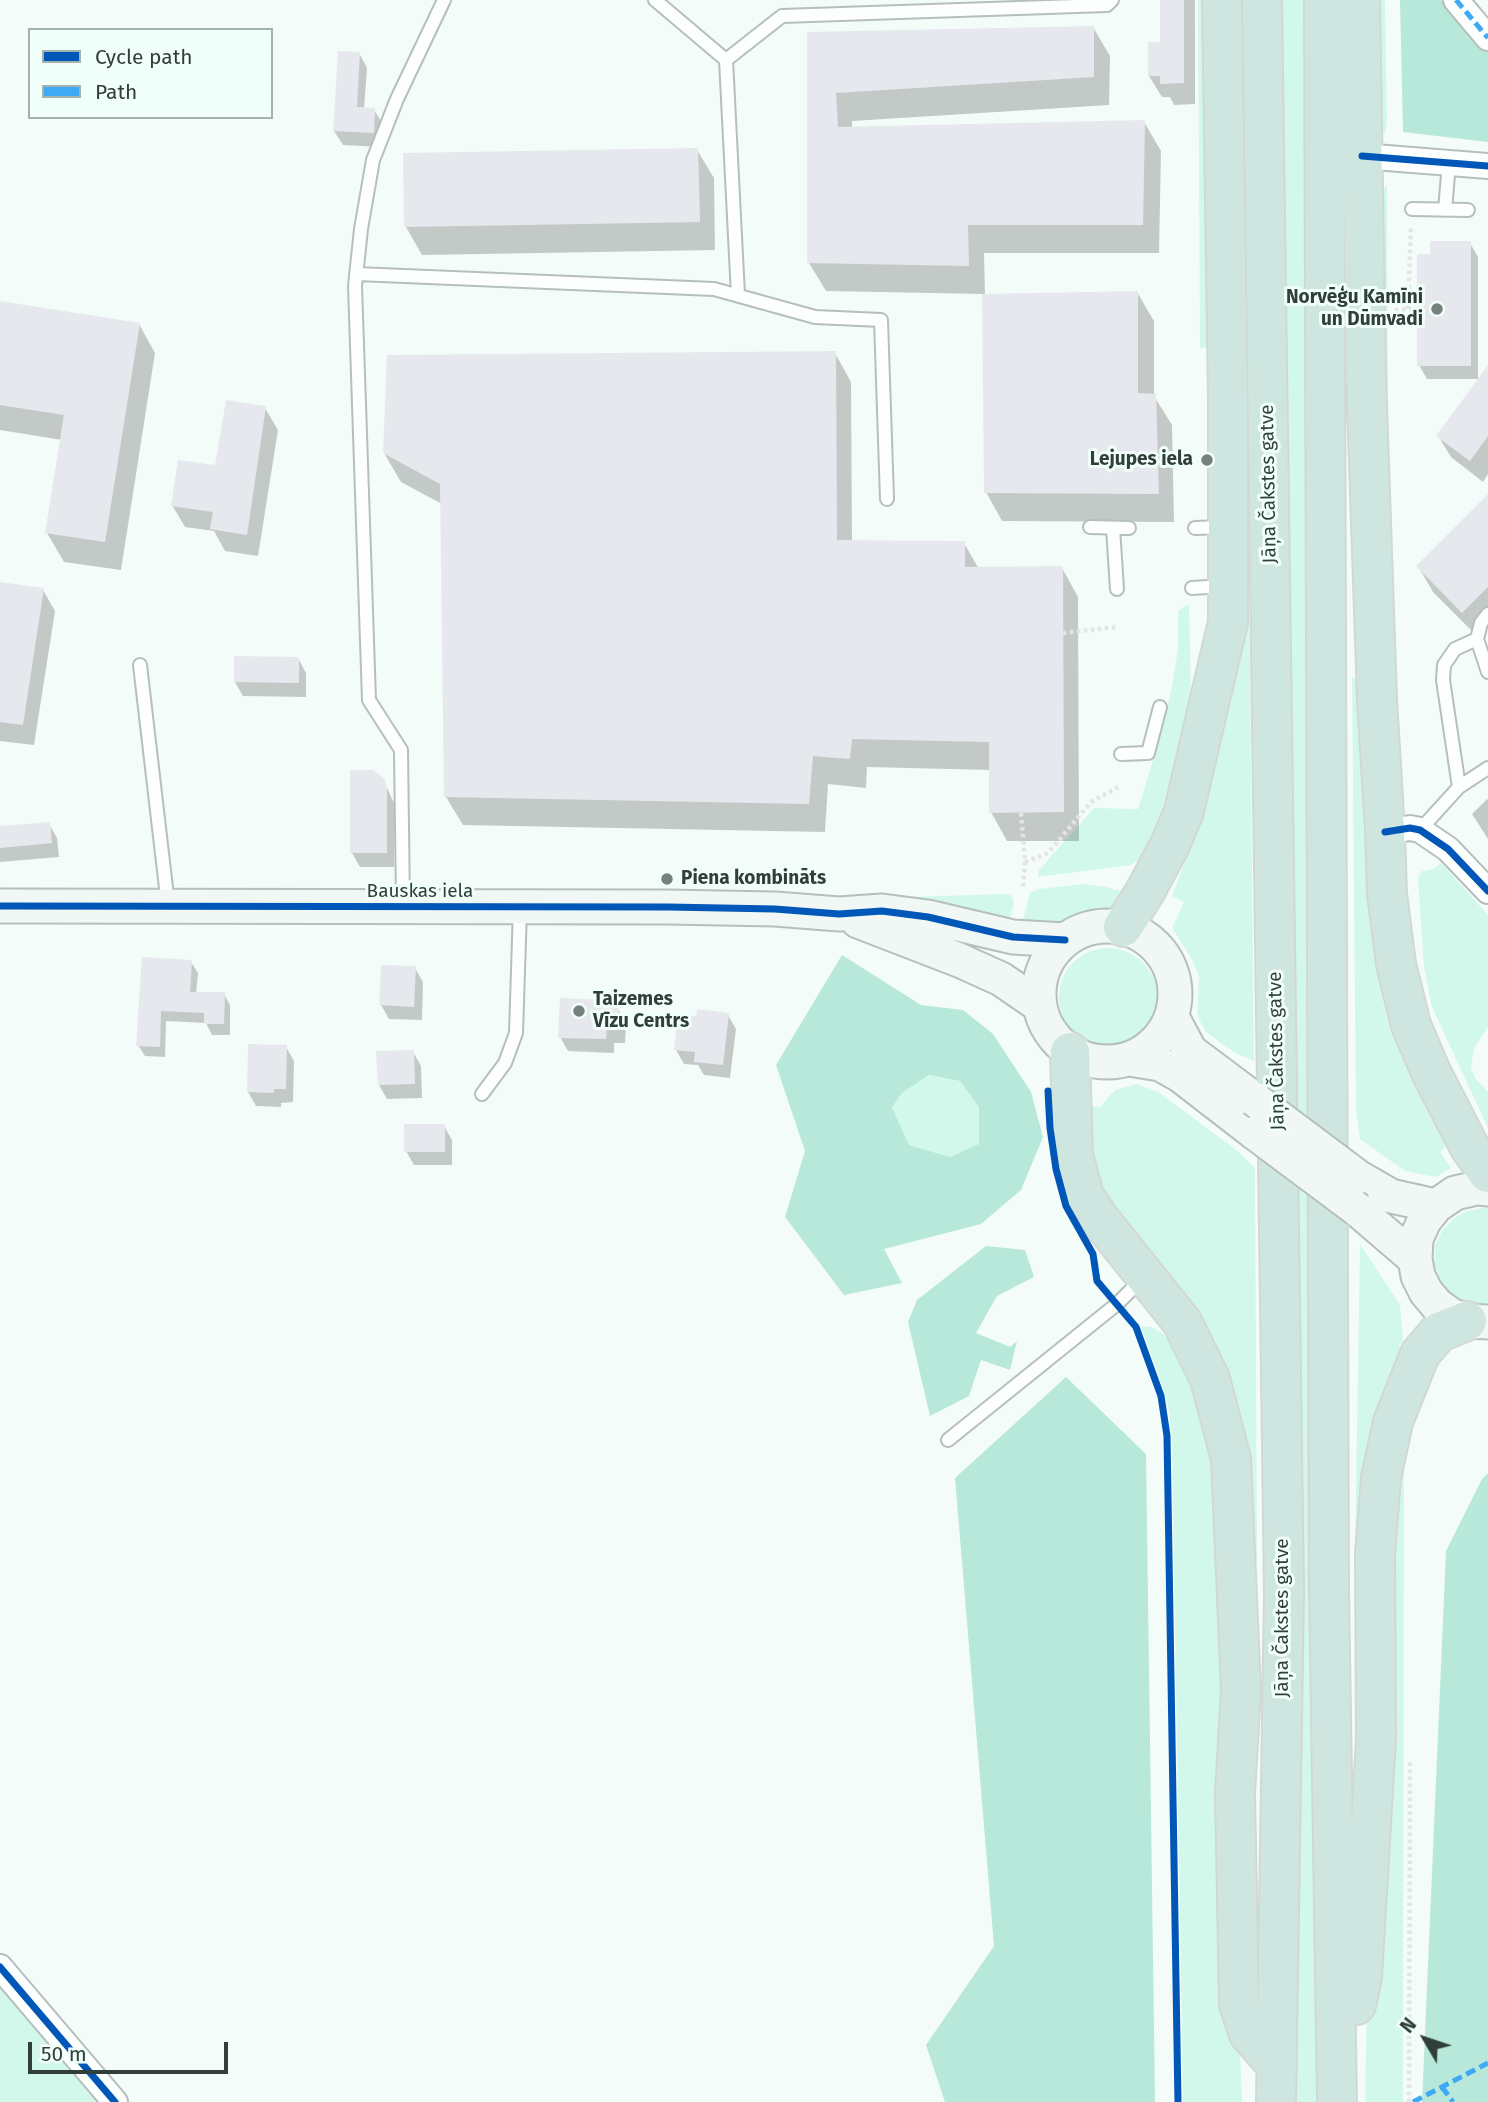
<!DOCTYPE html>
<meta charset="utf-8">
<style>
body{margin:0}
#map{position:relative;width:1488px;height:2102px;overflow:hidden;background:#f4fcf9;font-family:"Fira Sans",sans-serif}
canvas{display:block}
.legend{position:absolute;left:28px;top:28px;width:245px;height:91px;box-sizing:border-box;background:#f1fffa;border:2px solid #a4b2ad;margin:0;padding:9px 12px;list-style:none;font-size:21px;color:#313f3a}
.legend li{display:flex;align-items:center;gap:14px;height:35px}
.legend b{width:35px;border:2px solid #a4b2ad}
.north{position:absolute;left:1390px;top:2004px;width:70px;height:70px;-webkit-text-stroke:5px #f1fffa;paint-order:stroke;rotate:309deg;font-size:19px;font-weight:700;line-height:28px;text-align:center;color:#313f3a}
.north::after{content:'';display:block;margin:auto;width:24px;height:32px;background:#313f3a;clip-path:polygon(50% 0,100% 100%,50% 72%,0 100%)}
.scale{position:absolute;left:28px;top:2042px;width:200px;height:32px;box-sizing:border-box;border:4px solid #313f3a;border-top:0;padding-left:9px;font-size:21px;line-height:24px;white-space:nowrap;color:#313f3a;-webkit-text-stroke:5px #f1fffa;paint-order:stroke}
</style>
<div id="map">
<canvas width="1488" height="2102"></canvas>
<ul class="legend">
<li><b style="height:9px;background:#0057b8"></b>Cycle path</li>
<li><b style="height:9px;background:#3fa9f5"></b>Path</li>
</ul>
<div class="north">N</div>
<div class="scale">50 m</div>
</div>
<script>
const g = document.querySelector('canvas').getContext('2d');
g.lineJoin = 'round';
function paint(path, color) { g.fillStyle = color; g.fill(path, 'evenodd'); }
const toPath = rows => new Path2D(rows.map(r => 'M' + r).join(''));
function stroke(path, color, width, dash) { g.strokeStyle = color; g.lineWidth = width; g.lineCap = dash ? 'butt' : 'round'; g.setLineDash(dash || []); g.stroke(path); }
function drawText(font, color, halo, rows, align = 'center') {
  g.font = font + ' "Fira Sans",sans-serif'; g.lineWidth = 6; g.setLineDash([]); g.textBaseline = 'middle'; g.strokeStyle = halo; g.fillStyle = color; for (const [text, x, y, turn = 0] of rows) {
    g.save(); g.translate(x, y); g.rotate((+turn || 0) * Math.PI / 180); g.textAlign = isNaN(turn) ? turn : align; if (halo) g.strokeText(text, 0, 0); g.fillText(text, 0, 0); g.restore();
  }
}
paint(toPath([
 [1198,0,1206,0,1208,347,1200,348],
 [1235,0,1248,0,1249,296,1246,299,1254,1061,1235,1053,1206,1032,1201,1023,1197,1015,1199,976,1190,956,1172,928,1184,902,1172,896,1203,814,1231,702,1238,649],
 [1278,0,1305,0,1316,2102,1290,2102],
 [1376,0,1385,0,1387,120,1385,134,1380,127],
 [1387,185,1388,396,1384,397,1382,190],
 [1189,604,1191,691,1178,754,1164,803,1147,854,1131,865,1038,877,1039,870,1094,808,1138,809,1158,744,1172,687,1178,649,1178,611],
 [1352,676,1356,680,1364,834,1377,970,1391,1017,1448,1145,1440,1152,1451,1168,1436,1177,1405,1171,1360,1139,1356,1110],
 [1441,863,1488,915,1488,1027,1474,1048,1471,1068,1475,1078,1488,1092,1488,1128,1432,1007,1424,968,1418,878,1422,871,1433,869],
 [1084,884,1106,887,1126,893,1111,913,1086,916,1057,927,1021,928,1030,893,1039,889],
 [1008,894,1012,896,1014,904,1008,925,870,898],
 '1059 997a49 49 0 1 1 98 0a49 49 0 1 1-98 0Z',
 [929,1075,960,1081,979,1107,980,1144,950,1157,909,1145,892,1107,902,1093],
 [1137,1084,1158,1092,1235,1149,1255,1168,1257,1561,1251,1570,1249,1495,1096,1176,1090,1147,1089,1106,1100,1107,1115,1090],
 [1483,1208,1488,1208,1488,1307,1462,1302,1448,1293,1439,1279,1434,1263,1435,1246,1442,1231,1453,1219,1467,1211],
 [1360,1244,1400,1305,1403,1340,1399,1346,1407,1352,1362,1561,1355,1555],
 [1141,1326,1151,1327,1161,1332,1180,1353,1217,1455,1242,2102,1183,2102,1172,1442,1169,1412,1163,1388],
 [1404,1432,1403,2102,1365,2102,1367,1997,1391,1500],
 [0,1984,99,2102,0,2102]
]), '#d2f8eb');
paint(toPath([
 [1400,0,1441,0,1488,52,1488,142,1403,132],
 [842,955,921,1005,963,1010,993,1034,1031,1092,1043,1137,1021,1190,981,1224,884,1249,902,1283,844,1295,785,1217,805,1151,776,1065],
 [929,1075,960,1081,979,1107,979,1144,950,1157,909,1145,892,1107,902,1093],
 [986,1246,1025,1250,1034,1277,997,1296,976,1333,1010,1347,1017,1341,1010,1370,981,1360,969,1396,930,1416,908,1322,917,1300],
 [1066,1377,1146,1454,1155,2102,945,2102,926,2045,994,1946,955,1478],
 [1488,1473,1488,2102,1422,2102,1446,1551,1482,1479]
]), '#b8e8d9');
paint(toPath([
 [1162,0,1195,0,1195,104,1174,105,1170,97,1162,97,1149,76,1162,44],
 [1093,27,1110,56,1109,105,852,121,852,129,1144,122,1161,151,1159,253,984,253,985,296,1137,292,1154,321,1154,396,1172,425,1174,522,1002,521,986,492,984,294,826,291,809,263,808,34],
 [359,53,367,68,364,109,374,110,383,124,381,147,343,145,334,131],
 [697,150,714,178,715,250,422,255,406,227],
 [1470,243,1478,257,1478,379,1427,379,1419,365],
 [0,303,139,324,155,353,121,570,64,562,47,533,62,440,0,430],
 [835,353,851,382,852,542,964,543,979,569,1062,568,1078,597,1079,841,1007,841,991,812,991,770,867,767,866,788,828,784,825,832,463,825,446,797,442,504,401,482,384,453],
 [265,408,278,430,258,556,225,551,214,531,185,527,172,505,217,467],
 [1488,416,1488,474,1483,482,1451,457,1438,436],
 [1488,497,1488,627,1478,637,1433,592,1418,566],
 [0,584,43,590,55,611,34,745,0,741],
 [298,658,306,673,306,697,243,696,235,682],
 [383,779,394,803,394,867,360,867,352,853],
 [1487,799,1488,800,1488,839,1472,814],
 [49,824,57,838,59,857,0,862,0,828],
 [191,962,198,973,196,994,224,994,230,1005,230,1035,212,1035,206,1023,166,1021,165,1057,145,1056,138,1045],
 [415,968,423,982,422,1020,389,1019,381,1005],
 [607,1001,611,1009,618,1009,626,1023,625,1043,614,1043,614,1053,568,1051,560,1037],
 [728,1015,736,1029,730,1078,704,1075,698,1065,684,1064,676,1050,698,1018],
 [286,1047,294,1061,293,1102,281,1103,281,1107,256,1106,248,1092],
 [413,1052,421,1066,422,1098,387,1099,379,1085],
 [444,1126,452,1140,452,1165,414,1165,406,1151]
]), '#0003');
paint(toPath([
 [1160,0,1184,0,1184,83,1160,84,1160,76,1148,76,1148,42,1160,42],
 [1094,26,1094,77,836,93,838,127,1145,120,1143,225,968,225,969,266,807,263,807,32],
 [338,51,360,52,357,107,375,108,374,133,333,131],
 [698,148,700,222,404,227,403,153],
 [1430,241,1471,241,1471,366,1417,366,1417,254,1430,254],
 [1138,291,1138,393,1156,394,1159,494,984,493,982,294],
 [0,301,140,323,105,542,45,533,64,415,0,405],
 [836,351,837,540,965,541,965,567,1063,566,1064,812,989,813,989,742,852,739,850,759,813,756,809,804,444,797,440,484,383,453,387,355],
 [1488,365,1488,436,1470,461,1436,436],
 [226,400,266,406,247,535,210,529,213,512,171,506,178,460,215,465],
 [1488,494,1488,587,1462,613,1416,566],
 [0,582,44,588,23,725,0,722],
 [234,656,299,657,299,683,234,682],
 [350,770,373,770,384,778,387,787,387,853,350,853],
 [50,822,52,843,0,848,0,826],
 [142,957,192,960,190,992,225,992,224,1024,204,1024,204,1013,161,1011,160,1047,136,1046],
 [381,965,416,966,414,1007,379,1005],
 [560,998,608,1000,608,1007,619,1007,618,1030,607,1029,606,1039,558,1038],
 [697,1009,729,1013,723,1065,694,1062,695,1052,674,1050,678,1014,696,1016],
 [248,1044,287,1045,286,1089,274,1089,274,1093,247,1092],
 [414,1050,415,1084,378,1085,376,1051],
 [404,1124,445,1124,445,1152,404,1152]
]), '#e6e8ee');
const lane = toPath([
 [655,0,726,60,738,295],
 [726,60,782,16,1107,5,1112,0],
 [1412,209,1468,210],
 [1445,210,1449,163],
 [357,274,714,289,815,317,881,320,887,499],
 [1090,527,1129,528],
 [1113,528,1117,589],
 [1195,528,1223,527],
 [1192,588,1223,586],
 [1488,614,1481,623,1477,639,1488,672],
 [140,665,168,905],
 [1121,754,1148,753,1160,707],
 [1459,787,1443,680,1444,665,1455,649,1477,639],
 [1420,830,1459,787,1488,768],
 [403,904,401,750,369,700,355,286,361,229,373,160,397,99,444,0],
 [482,1094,505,1063,516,1033,520,908],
 [948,1440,1117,1304,1142,1279]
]);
const street = toPath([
 [1456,0,1488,38],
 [1362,156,1488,166],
 [1385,832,1410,828,1420,830,1448,849,1488,891],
 [0,1967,115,2102]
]);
const secondary = toPath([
 [0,906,668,907,775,909,839,914,882,911,928,917,1013,937,1065,940],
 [858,921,959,960,1001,979,1039,1005],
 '1039 994a68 68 0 1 1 136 0a68 68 0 1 1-136 0Z',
 [1172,1017,1190,1051,1254,1099],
 [1129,1059,1160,1064,1180,1075,1255,1133],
 [1358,1177,1391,1196,1436,1206],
 [1488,1189,1477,1188,1455,1193,1436,1206,1424,1221,1416,1239,1415,1259,1418,1276,1426,1292,1437,1305,1451,1315,1467,1321,1488,1322],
 [1358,1210,1415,1259]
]);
const highway = toPath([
 [1262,0,1284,1592,1276,2102],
 [1324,0,1329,1586,1337,2102],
 [1360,0,1366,375,1377,699,1385,832,1387,894,1396,964,1411,1025,1431,1072,1469,1146,1488,1173],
 [1123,927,1146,890,1170,845,1184,811,1228,622,1228,400,1222,0],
 [1070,1052,1073,1155,1084,1196,1098,1217,1182,1322,1210,1379,1231,1459,1241,1691,1235,1793,1239,2004,1249,2034,1277,2066],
 [1356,2005,1362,1977,1376,1739,1375,1553,1381,1478,1393,1422,1420,1354,1439,1332,1467,1321]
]);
stroke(lane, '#b5bfbb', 16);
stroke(street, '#b5bfbb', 28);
stroke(secondary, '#b5bfbb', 37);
stroke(highway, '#d2d8d5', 42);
stroke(toPath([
 [1408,309,1411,226],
 [1395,310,1417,309],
 [1063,633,1118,627],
 [1021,813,1025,862,1023,887],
 [1025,862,1048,853,1091,802,1120,786],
 [1409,2102,1410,1759]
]), '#e2e5e4', 4.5, [3.5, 3.5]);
stroke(lane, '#fdfffe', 12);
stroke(street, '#fdfffe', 24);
stroke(secondary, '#f0f7f5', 33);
stroke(highway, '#cfe6e0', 38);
const secondaryBridge = toPath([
 [1254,1099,1358,1177],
 [1255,1133,1358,1210]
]);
stroke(secondaryBridge, '#b5bfbb', 37, []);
stroke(secondaryBridge, '#f0f7f5', 33);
stroke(toPath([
 [1456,0,1488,38],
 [1442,2087,1453,2102],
 [1413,2102,1488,2063]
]), '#3fa9f5', 5, [10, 5]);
stroke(toPath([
 [1362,156,1488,166],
 [1385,832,1410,828,1420,830,1448,849,1488,891],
 [0,906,668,907,775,909,839,914,882,911,928,917,1013,937,1065,940],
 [1048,1091,1050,1128,1056,1169,1066,1206,1093,1254,1097,1281,1136,1327,1161,1396,1167,1436,1178,2102],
 [0,1967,115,2102]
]), '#0057b8', 7);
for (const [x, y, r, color] of [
 [1437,309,7,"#75817d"],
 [1207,460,7,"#75817d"],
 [667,879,7,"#75817d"],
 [579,1011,7,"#75817d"]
]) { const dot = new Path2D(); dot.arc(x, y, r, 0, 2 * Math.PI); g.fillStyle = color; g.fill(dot); stroke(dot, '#f1fffa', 2.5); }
drawText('bold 19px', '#313f3a', '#f1fffa', [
 ["Norvēģu Kamīni",1423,298],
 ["un Dūmvadi",1423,320],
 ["Lejupes iela",1193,460],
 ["Piena kombināts",681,879,"left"],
 ["Taizemes",593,1000,"left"],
 ["Vīzu Centrs",593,1022,"left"]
], 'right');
drawText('19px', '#313f3a', '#f1fffa', [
 ["Jāņa Čakstes gatve",1269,484,-91],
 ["Bauskas iela",420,892],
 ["Jāņa Čakstes gatve",1277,1051,-91],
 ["Jāņa Čakstes gatve",1283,1618,-90]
]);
</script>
